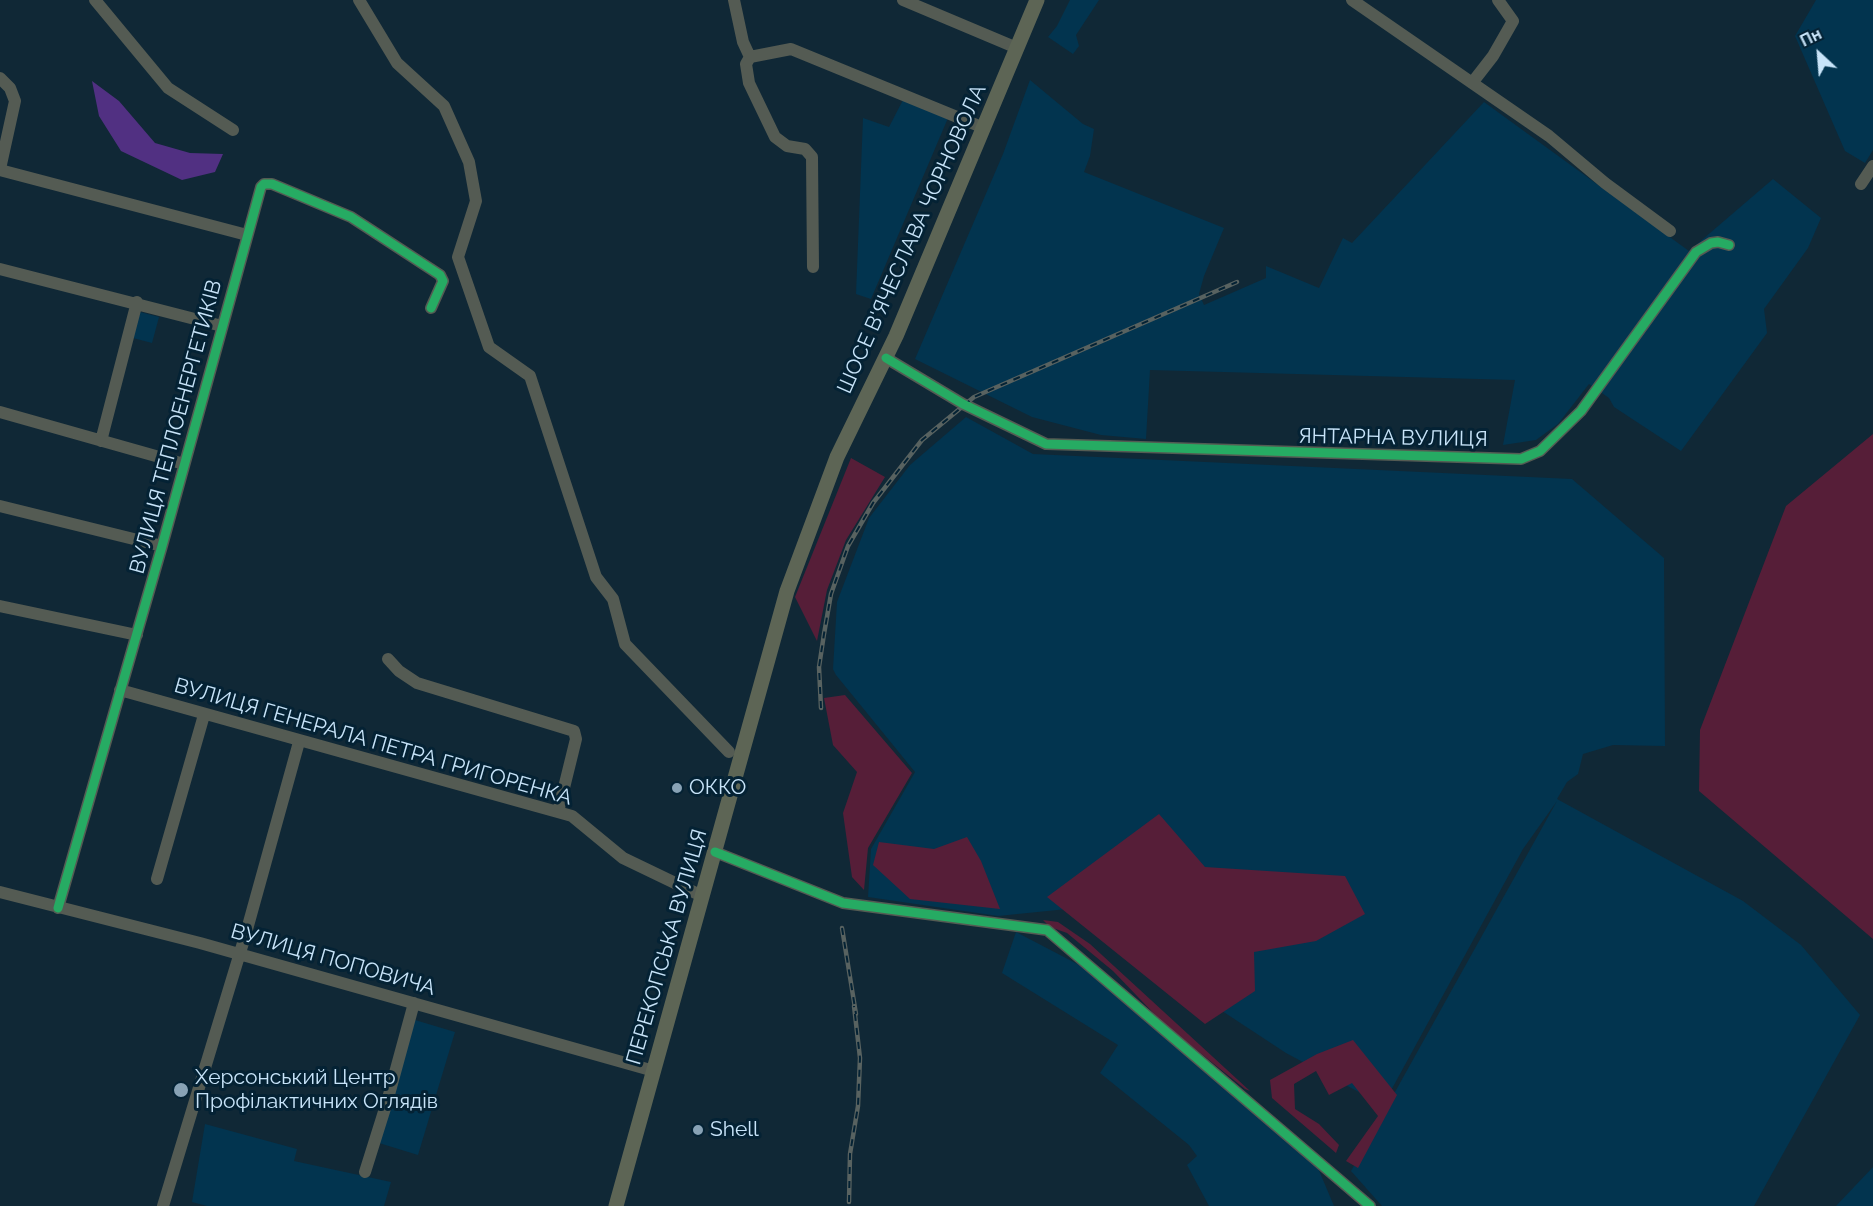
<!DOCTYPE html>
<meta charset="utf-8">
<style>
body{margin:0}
#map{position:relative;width:1873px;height:1206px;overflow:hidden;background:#102836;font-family:Raleway,sans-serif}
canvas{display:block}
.north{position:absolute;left:1789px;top:24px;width:60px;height:60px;-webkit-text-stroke:4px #042234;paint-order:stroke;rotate:334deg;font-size:16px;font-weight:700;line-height:24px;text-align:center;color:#c8e4f9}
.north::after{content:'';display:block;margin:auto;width:21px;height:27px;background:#c8e4f9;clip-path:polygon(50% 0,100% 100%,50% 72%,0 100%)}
</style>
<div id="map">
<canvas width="1873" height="1206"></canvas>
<div class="north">Пн</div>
</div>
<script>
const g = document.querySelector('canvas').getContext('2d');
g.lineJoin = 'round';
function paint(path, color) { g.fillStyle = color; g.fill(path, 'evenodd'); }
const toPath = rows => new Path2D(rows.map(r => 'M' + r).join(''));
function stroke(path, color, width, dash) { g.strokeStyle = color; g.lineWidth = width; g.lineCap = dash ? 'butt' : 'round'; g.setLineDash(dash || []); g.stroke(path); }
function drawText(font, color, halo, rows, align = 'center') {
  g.font = font + ' Raleway,sans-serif'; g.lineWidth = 6; g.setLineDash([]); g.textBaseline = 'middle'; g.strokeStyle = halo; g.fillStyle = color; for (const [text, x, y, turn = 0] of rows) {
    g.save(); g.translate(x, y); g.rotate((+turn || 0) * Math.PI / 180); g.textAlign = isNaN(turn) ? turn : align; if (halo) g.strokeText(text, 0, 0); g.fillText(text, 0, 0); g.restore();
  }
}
paint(toPath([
 [1070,0,1099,0,1076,35,1079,46,1073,54,1048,37,1057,26],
 [1816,0,1873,0,1873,150,1865,163,1845,151,1795,36],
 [1030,80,1083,124,1094,129,1090,156,1084,172,1224,228,1204,276,1199,294,1204,305,1266,278,1266,266,1319,288,1343,238,1352,243,1484,102,1689,251,1773,179,1821,218,1808,248,1764,309,1767,333,1681,451,1614,407,1609,398,1589,384,1558,424,1536,440,1503,445,1515,380,1150,370,1146,439,1101,435,1032,417,915,359,1003,154],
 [903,100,948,118,871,299,856,294,863,118,889,127],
 [140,312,159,317,152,343,133,338],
 [966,417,1033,454,1572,479,1664,558,1665,746,1613,745,1583,754,1578,774,1567,782,1557,799,1743,901,1801,945,1860,1015,1754,1206,1382,1206,1351,1171,1557,801,1523,849,1383,1105,1286,1053,1067,909,998,916,868,897,871,849,915,772,836,675,833,669,837,602,869,518,910,465],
 [1016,932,1085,968,1318,1168,1334,1206,1209,1206,1187,1165,1197,1156,1189,1145,1100,1073,1118,1045,1002,973],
 [415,1020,455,1032,418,1155,379,1143],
 [205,1124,297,1149,294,1161,391,1182,384,1206,207,1206,192,1202],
 [1873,1166,1873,1206,1836,1206,1873,1167]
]), '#02344f');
paint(toPath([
 [1873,434,1873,939,1699,791,1700,730,1786,506],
 [851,458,885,477,846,540,827,590,817,641,795,597],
 [845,695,912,773,868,848,864,890,852,877,843,813,857,772,833,745,824,698],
 [1159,814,1205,867,1345,876,1365,914,1316,941,1254,952,1255,991,1205,1024,1047,897],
 [967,837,981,861,1000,909,910,899,873,865,879,842,934,849],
 [1043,920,1058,922,1090,944,1250,1091,1245,1089,1163,1023,1113,971,1067,933,1050,927],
 [1353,1040,1397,1095,1358,1168,1346,1161,1378,1116,1352,1083,1329,1095,1316,1071,1294,1084,1295,1109,1319,1124,1339,1145,1336,1153,1272,1098,1270,1080,1317,1054]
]), '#561e38');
paint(toPath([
 [92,81,119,101,155,143,190,153,223,154,215,172,182,180,121,151,99,116]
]), '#513082');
stroke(toPath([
 [95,0,168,88,233,130],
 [359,0,397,63,444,106,469,162,476,201,458,257,489,347,530,376,596,577,613,599,625,644,729,752],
 [734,0,743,42,750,57],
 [903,0,1017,48],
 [1352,0,1549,136,1605,183,1670,231],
 [750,57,791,49,984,128],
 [750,57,746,64,749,83,775,137,787,146,805,149,812,157,813,267],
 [0,78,10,88,15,101,0,169],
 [1472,83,1493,56,1513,21,1498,0],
 [0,170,247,235],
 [1861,184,1873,166],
 [0,269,222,326],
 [886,358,963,404,1046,444,1521,459,1540,451,1581,411,1696,252,1711,243,1718,242,1729,245],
 [0,412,184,464],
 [101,441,137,302],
 [0,506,162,546],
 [0,606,137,635],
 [388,659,399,671,417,683,574,731,576,739,558,812],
 [120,690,572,816,623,858,702,896],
 [715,852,843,903,1047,930,1370,1206],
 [157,879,204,715],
 [0,892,200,943,654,1071],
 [58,908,162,546,261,187,264,184,272,184,351,217,440,275,443,281,431,308],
 [365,1172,387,1102,414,1003],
 [163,1206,246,933,299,742]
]), '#545b53', 12);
stroke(toPath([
 [616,1206,787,591,837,457,896,336,1037,0]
]), '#5d6555', 15);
const rail = toPath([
 [821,708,819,667,824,634,831,594,848,546,873,503,922,440,974,397,1237,282],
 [842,928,856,1014],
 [849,1202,850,1154,858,1106,860,1058,854,1006]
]);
stroke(rail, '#586260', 4.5);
stroke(rail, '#042234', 2, [7]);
stroke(toPath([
 [886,358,963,404,1046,444,1521,459,1540,451,1581,411,1696,252,1711,243,1718,242,1729,245],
 [715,852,843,903,1047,930,1370,1206],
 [58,908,162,546,261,187,264,184,272,184,351,217,440,275,443,281,431,308]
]), '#26ab63', 9);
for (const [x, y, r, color] of [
 [677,788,6,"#88a2b5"],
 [181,1090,8,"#88a2b5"],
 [698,1130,6,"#88a2b5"]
]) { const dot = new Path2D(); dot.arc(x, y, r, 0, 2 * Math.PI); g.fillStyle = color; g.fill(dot); stroke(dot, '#042234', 2); }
drawText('21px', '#c8e4f9', '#042234', [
 ["ШОСЕ В'ЯЧЕСЛАВА ЧОРНОВОЛА",912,239,-66],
 ["ВУЛИЦЯ ТЕПЛОЕНЕРГЕТИКІВ",176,427,-75],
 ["ЯНТАРНА ВУЛИЦЯ",1393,438,1],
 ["ВУЛИЦЯ ГЕНЕРАЛА ПЕТРА ГРИГОРЕНКА",373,742,16],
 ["ПЕРЕКОПСЬКА ВУЛИЦЯ",667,947,-74],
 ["ВУЛИЦЯ ПОПОВИЧА",333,960,16]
]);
drawText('21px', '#c8e4f9', '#042234', [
 ["ОККО",689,788],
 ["Херсонський Центр",195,1078],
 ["Профілактичних Оглядів",195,1102],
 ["Shell",710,1130]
], 'left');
</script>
